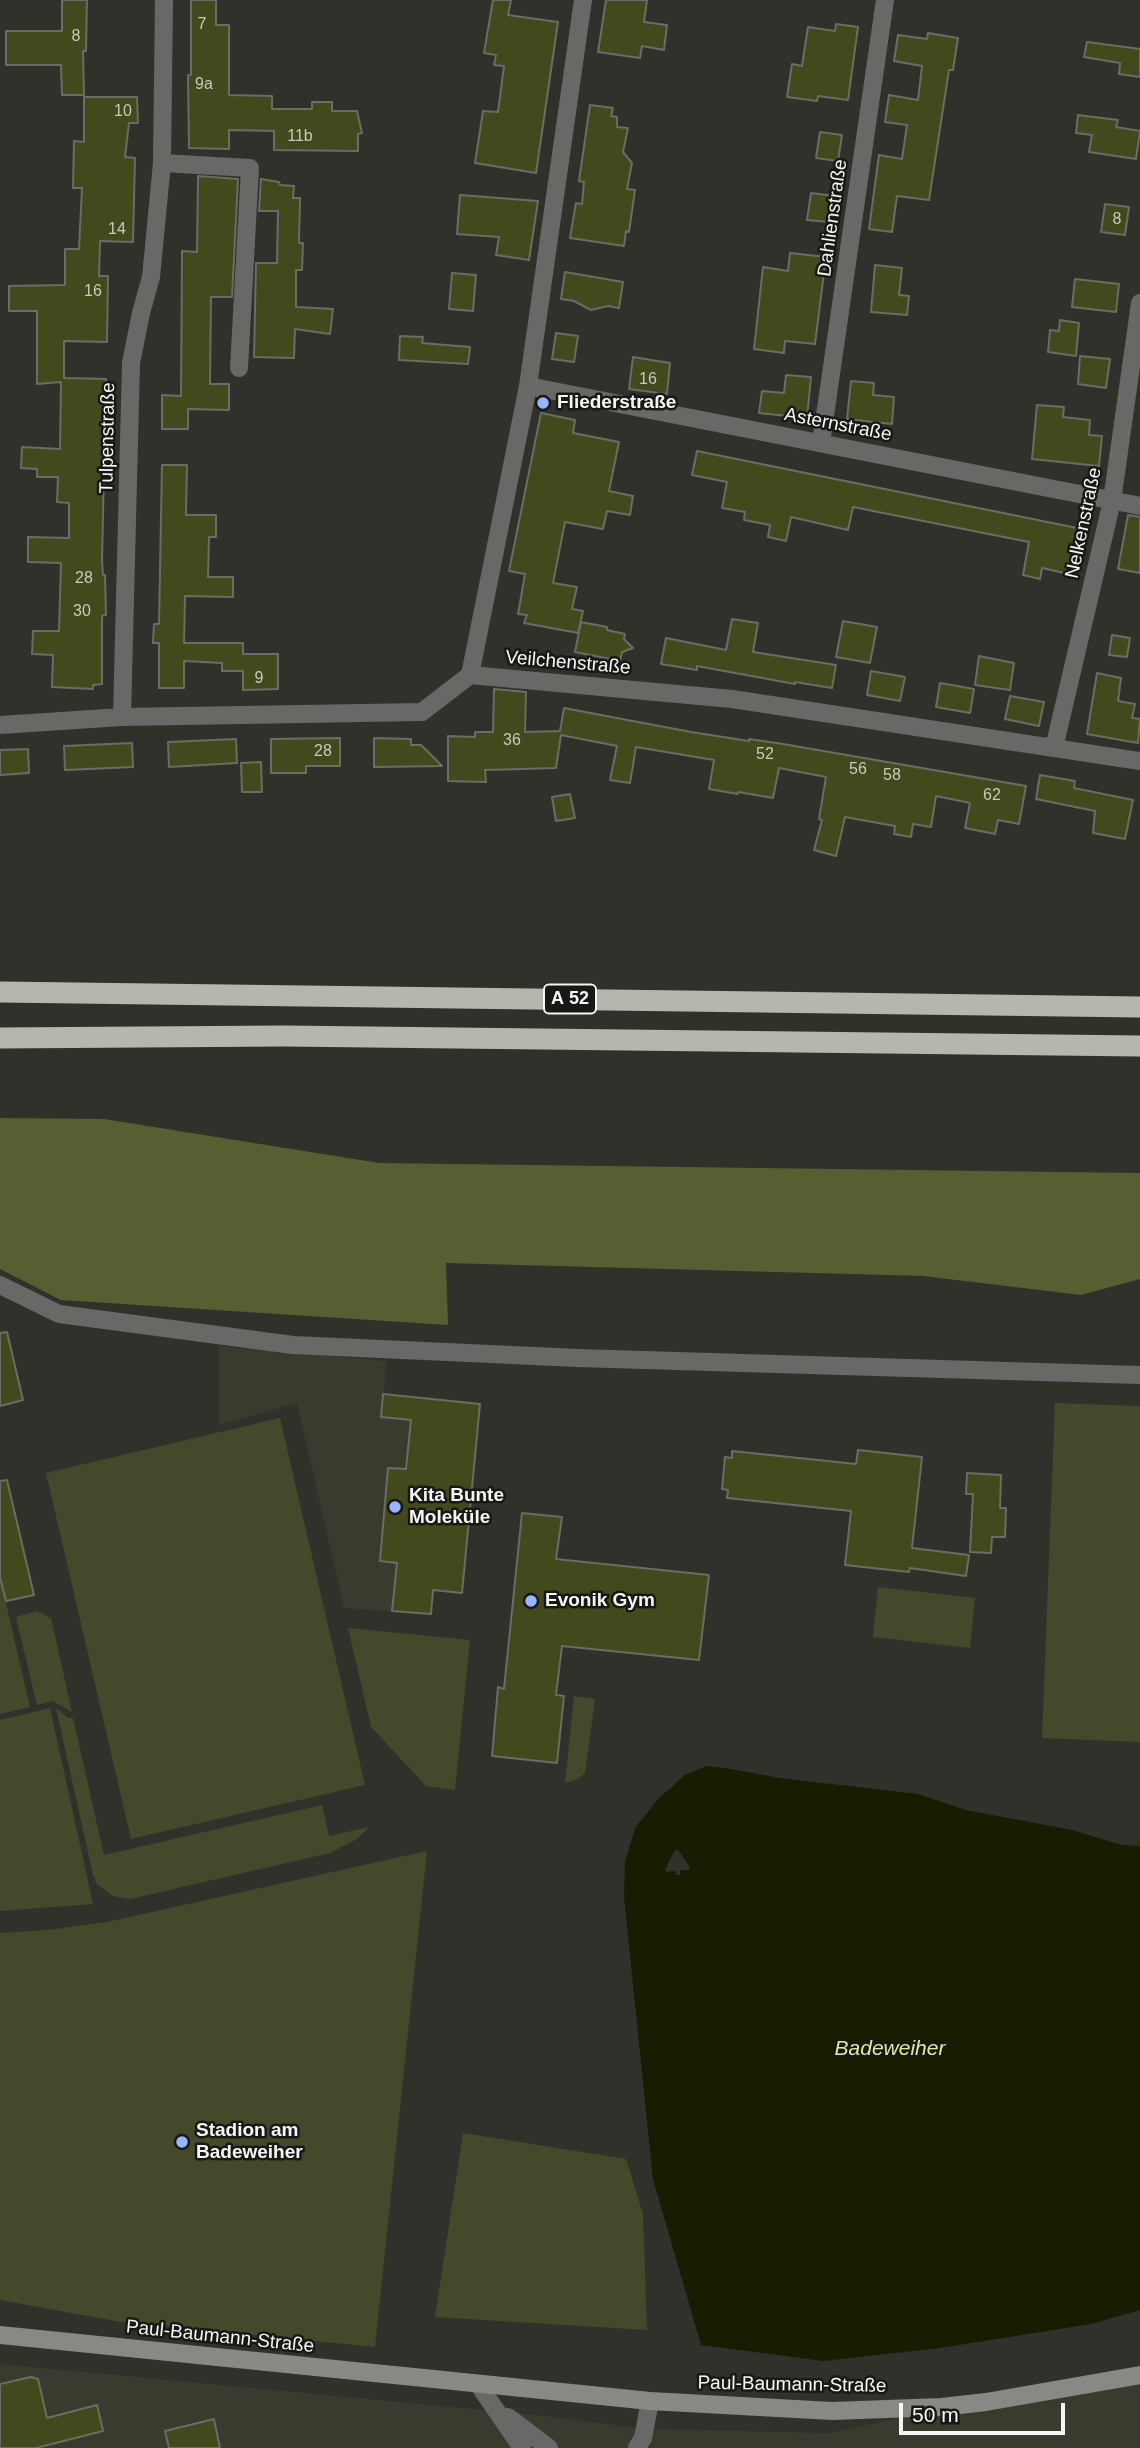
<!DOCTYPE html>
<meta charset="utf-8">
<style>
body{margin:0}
#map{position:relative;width:1140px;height:2448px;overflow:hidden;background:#30312b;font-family:Helvetica,sans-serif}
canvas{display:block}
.scale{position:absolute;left:899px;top:2403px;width:166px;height:32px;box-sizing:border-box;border:4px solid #f5f5f1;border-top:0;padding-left:9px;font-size:21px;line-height:24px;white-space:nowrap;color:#f5f5f1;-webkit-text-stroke:5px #181816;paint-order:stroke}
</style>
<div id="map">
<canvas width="1140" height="2448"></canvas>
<div class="scale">50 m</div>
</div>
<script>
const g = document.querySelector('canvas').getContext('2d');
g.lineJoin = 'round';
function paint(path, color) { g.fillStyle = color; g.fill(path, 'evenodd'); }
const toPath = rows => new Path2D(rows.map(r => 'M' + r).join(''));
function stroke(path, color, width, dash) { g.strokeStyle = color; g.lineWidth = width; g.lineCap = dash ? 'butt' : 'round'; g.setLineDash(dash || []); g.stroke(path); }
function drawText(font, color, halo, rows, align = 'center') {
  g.font = font + ' Helvetica,sans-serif'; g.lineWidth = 5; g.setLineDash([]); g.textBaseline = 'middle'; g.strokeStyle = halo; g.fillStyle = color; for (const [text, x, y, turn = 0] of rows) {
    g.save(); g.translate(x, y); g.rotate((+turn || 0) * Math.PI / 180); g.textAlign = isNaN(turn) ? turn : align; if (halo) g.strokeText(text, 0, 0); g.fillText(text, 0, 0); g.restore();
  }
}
paint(toPath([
 [219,1346,386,1361,384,1394,480,1404,462,1593,433,1590,431,1614,344,1608,297,1403,219,1425],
 [0,2364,536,2415,645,2429,829,2433,1140,2367,1140,2448,0,2448]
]), '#393b2f');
paint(toPath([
 [1055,1403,1140,1406,1140,1742,1042,1738],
 [280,1418,365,1785,131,1839,46,1473],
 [0,1577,30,1707,0,1714],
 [878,1587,975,1598,970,1648,873,1637],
 [37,1611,51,1618,72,1712,53,1701,37,1705,16,1617],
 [348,1628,470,1640,455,1790,426,1786,371,1727],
 [574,1696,595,1699,585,1773,578,1779,565,1783],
 [50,1708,93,1904,0,1911,0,1720],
 [56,1708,68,1718,73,1718,104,1855,322,1805,329,1836,369,1827,357,1839,330,1853,130,1899,113,1896,97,1884,93,1875],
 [427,1851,375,2347,121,2322,0,2300,0,1933,48,1930,107,1922],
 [463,2133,626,2159,643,2214,647,2330,435,2317]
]), '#44492c');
paint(toPath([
 [0,1118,104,1119,379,1163,1140,1173,1140,1279,1081,1295,923,1276,446,1263,448,1325,61,1300,0,1269]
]), '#585e31');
paint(toPath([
 [706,1766,725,1768,780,1778,918,1794,966,1810,1072,1830,1122,1845,1140,1846,1140,2310,1091,2324,940,2348,823,2361,701,2345,653,2179,624,1897,625,1862,635,1828,657,1800,685,1775]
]), '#181c00');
paint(toPath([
 [675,1850,678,1850,690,1867,688,1870,680,1870,680,1875,676,1875,675,1871,667,1872,665,1870]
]), '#30312b');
const building = toPath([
 [62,0,87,0,86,51,83,51,84,95,62,95,61,65,6,65,6,31,62,31,62,0],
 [191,0,216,0,216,25,229,25,229,95,272,96,272,109,312,109,312,102,332,102,332,111,357,111,362,133,358,134,358,151,274,150,274,131,229,130,229,149,189,148,188,75,191,75,191,0],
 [493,0,511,0,508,15,558,22,536,173,475,163,483,111,498,112,504,66,494,65,496,55,484,53,493,0],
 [606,0,647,0,644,22,667,25,664,50,642,46,640,58,598,52,606,0],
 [836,24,858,27,848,100,818,96,817,101,787,97,792,64,802,66,808,27,835,31,836,24],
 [928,33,958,38,953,70,949,70,929,200,897,196,892,232,869,229,879,155,902,159,907,125,885,122,889,95,918,100,922,66,894,61,898,35,927,39,928,33],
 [1087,42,1140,49,1140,77,1119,74,1120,63,1084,57,1087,42],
 [84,97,137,97,138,123,129,123,125,157,135,158,133,242,100,241,99,276,108,276,107,342,64,341,64,378,106,379,102,561,103,575,105,575,106,615,102,616,102,684,93,685,93,689,52,687,53,655,32,654,33,631,59,631,61,563,28,562,28,537,69,538,69,503,57,502,58,477,37,477,37,469,21,468,22,447,60,449,61,382,37,384,37,311,9,311,9,286,65,285,65,249,79,249,82,188,73,188,74,141,84,142,84,97],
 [590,105,613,108,611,116,617,117,617,127,628,128,623,152,632,163,627,189,635,190,629,232,626,231,624,246,570,238,576,203,582,204,584,182,579,181,590,105],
 [1078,115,1118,120,1116,127,1140,131,1136,159,1089,152,1092,135,1076,133,1078,115],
 [820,132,842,135,838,161,816,158,820,132],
 [198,176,238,179,232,297,211,297,210,384,229,384,229,410,188,409,188,429,162,429,162,395,181,396,182,251,197,252,198,176],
 [261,179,279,182,280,185,294,186,293,198,300,198,299,243,303,243,302,270,296,270,296,307,333,309,330,334,295,329,294,358,254,357,256,263,277,263,278,211,259,211,261,179],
 [811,193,834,196,830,222,807,220,811,193],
 [460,195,538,201,529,260,496,255,499,237,457,234,460,195],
 [1105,204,1129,207,1125,235,1101,232,1105,204],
 [790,253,826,257,815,344,785,341,784,353,754,349,763,267,788,271,790,253],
 [875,265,902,268,899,295,909,296,907,315,871,312,875,265],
 [565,272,623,282,619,308,608,306,591,310,574,301,561,299,565,272],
 [452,273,476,275,473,311,449,309,452,273],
 [1075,279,1119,284,1116,312,1072,307,1075,279],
 [1060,320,1079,323,1076,356,1048,352,1050,330,1059,331,1060,320],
 [556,333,578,336,574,362,552,359,556,333],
 [400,336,423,337,422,343,470,347,468,364,399,360,400,336],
 [1080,356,1110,359,1106,388,1078,384,1080,356],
 [633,357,670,363,667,394,629,389,633,357],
 [786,375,811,377,807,418,759,413,762,391,784,393,786,375],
 [851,381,874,383,873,395,894,397,892,424,847,419,851,381],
 [1037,405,1064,407,1063,417,1090,420,1089,435,1102,436,1099,466,1032,459,1037,405],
 [541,413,575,420,573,433,619,442,609,491,633,496,630,515,607,511,603,529,565,522,553,583,577,587,572,609,583,611,578,633,524,623,527,615,518,614,525,574,509,571,541,413],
 [697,451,1082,529,1073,575,1042,568,1040,579,1023,575,1029,542,853,507,848,530,791,517,786,541,768,537,770,525,744,520,745,512,722,508,727,482,692,475,697,451],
 [162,465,187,465,186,515,216,515,216,537,209,537,208,577,233,577,233,597,185,596,184,643,243,643,243,654,278,654,278,689,243,690,243,671,222,671,222,663,184,661,184,688,159,688,159,643,153,643,154,624,159,624,162,465],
 [1128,515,1140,517,1140,573,1118,569,1128,515],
 [732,619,758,623,753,652,836,665,832,688,795,682,795,684,697,666,697,670,661,664,666,638,726,650,732,619],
 [843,621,877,627,870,663,836,657,843,621],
 [581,622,607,627,607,630,625,634,624,639,633,648,622,652,620,661,575,652,581,622],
 [1112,635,1130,638,1127,657,1109,655,1112,635],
 [979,656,1014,663,1010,690,975,685,979,656],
 [871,671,905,677,900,701,867,695,871,671],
 [1097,673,1121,678,1118,701,1135,704,1132,718,1140,719,1138,743,1087,734,1097,673],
 [940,683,974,689,970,713,936,707,940,683],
 [494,689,526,692,525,732,560,731,564,708,691,732,749,741,749,739,783,744,1026,786,1019,824,998,820,995,834,965,828,970,803,936,796,931,827,913,824,911,837,894,834,895,826,845,817,836,856,814,850,822,820,819,819,826,777,779,768,773,798,738,792,738,794,709,789,714,760,636,747,630,783,610,780,617,746,561,735,556,768,485,770,486,782,448,781,448,736,475,737,475,732,493,732,494,689],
 [1010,696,1044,702,1039,726,1005,719,1010,696],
 [340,738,340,766,306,766,306,773,271,773,271,739,340,738],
 [374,738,411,739,411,745,421,745,442,766,374,767,374,738],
 [236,739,237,763,169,767,168,742,236,739],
 [132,743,133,767,65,770,64,746,132,743],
 [28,749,29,773,0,775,0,750,28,749],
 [261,762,262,792,242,792,241,763,261,762],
 [1040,775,1075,781,1074,788,1133,800,1125,839,1093,833,1095,811,1036,799,1040,775],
 [570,794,575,818,556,821,552,797,570,794],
 [7,1332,23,1400,0,1406,0,1333,7,1332],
 [383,1394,480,1404,462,1593,433,1590,431,1614,392,1611,397,1563,380,1561,388,1468,406,1469,411,1420,381,1417,383,1394],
 [858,1450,922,1457,912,1548,969,1555,966,1576,910,1568,909,1572,845,1565,851,1511,727,1498,728,1490,722,1489,725,1457,732,1458,732,1451,856,1464,858,1450],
 [967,1473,1001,1475,1000,1508,1006,1508,1005,1537,992,1537,991,1553,970,1552,973,1494,966,1494,967,1473],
 [7,1480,34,1595,6,1601,0,1577,0,1481,7,1480],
 [522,1513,562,1517,556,1559,709,1575,699,1660,562,1646,556,1695,564,1696,557,1763,492,1756,498,1687,504,1689,522,1513],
 [31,2377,38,2379,47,2418,97,2405,103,2431,36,2448,0,2448,0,2384,31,2377],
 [214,2419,220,2448,169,2448,165,2431,214,2419]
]);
paint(building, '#43491c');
stroke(building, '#6b6c65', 2);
stroke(toPath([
 [162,163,250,168,239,368],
 [528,386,1140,506],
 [821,443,885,0],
 [470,675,528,386,583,0],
 [122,717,131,363,141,313,151,277,162,163,164,0],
 [0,725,122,717,422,712,470,675,732,699,1140,761],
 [1054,748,1112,501,1140,303],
 [0,1285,59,1314,293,1345,578,1358,1140,1375],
 [478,2384,522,2448],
 [508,2417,549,2448],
 [637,2448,643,2438,650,2401]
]), '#686966', 18);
stroke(toPath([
 [0,2335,650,2401,832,2411,942,2407,986,2402,1140,2375]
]), '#888984', 18);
stroke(toPath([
 [0,992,1140,1007],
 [0,1038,284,1036,1140,1046]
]), '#b5b7af', 21);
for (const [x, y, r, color] of [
 [543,403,7,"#97b6fd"],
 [395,1507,7,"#97b6fd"],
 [531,1601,7,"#97b6fd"],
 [182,2142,7,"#97b6fd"]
]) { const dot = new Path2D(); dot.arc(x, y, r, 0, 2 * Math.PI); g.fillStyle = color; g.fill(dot); stroke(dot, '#181816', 2.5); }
drawText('16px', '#c8cabc', null, [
 ["7",202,25],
 ["8",76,37],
 ["9a",204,85],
 ["10",123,112],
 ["11b",300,137],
 ["8",1117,220],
 ["14",117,230],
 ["16",93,292],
 ["16",648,380],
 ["28",84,579],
 ["30",82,612],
 ["9",259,679],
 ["36",512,741],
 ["28",323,752],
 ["52",765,755],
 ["56",858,770],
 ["58",892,776],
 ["62",992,796]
]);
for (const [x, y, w] of [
 [570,999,52]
]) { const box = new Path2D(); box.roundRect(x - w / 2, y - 14.5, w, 29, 5); g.fillStyle = '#181816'; g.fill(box); stroke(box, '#f5f5f1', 2); }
drawText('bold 18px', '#f5f5f1', null, [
 ["A 52",570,999]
]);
drawText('19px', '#f5f5f1', '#181816', [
 ["Dahlienstraße",833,218,-82],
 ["Asternstraße",838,425,11],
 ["Tulpenstraße",108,438,-89],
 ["Nelkenstraße",1084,523,-78],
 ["Veilchenstraße",568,663,5],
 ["Paul-Baumann-Straße",220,2337,6],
 ["Paul-Baumann-Straße",792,2385,1]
]);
drawText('bold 19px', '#f5f5f1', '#181816', [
 ["Fliederstraße",557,403],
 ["Kita Bunte",409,1496],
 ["Moleküle",409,1518],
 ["Evonik Gym",545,1601],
 ["Stadion am",196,2131],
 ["Badeweiher",196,2153]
], 'left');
drawText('italic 21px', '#deeaa0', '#181816', [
 ["Badeweiher",890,2049]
]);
</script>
